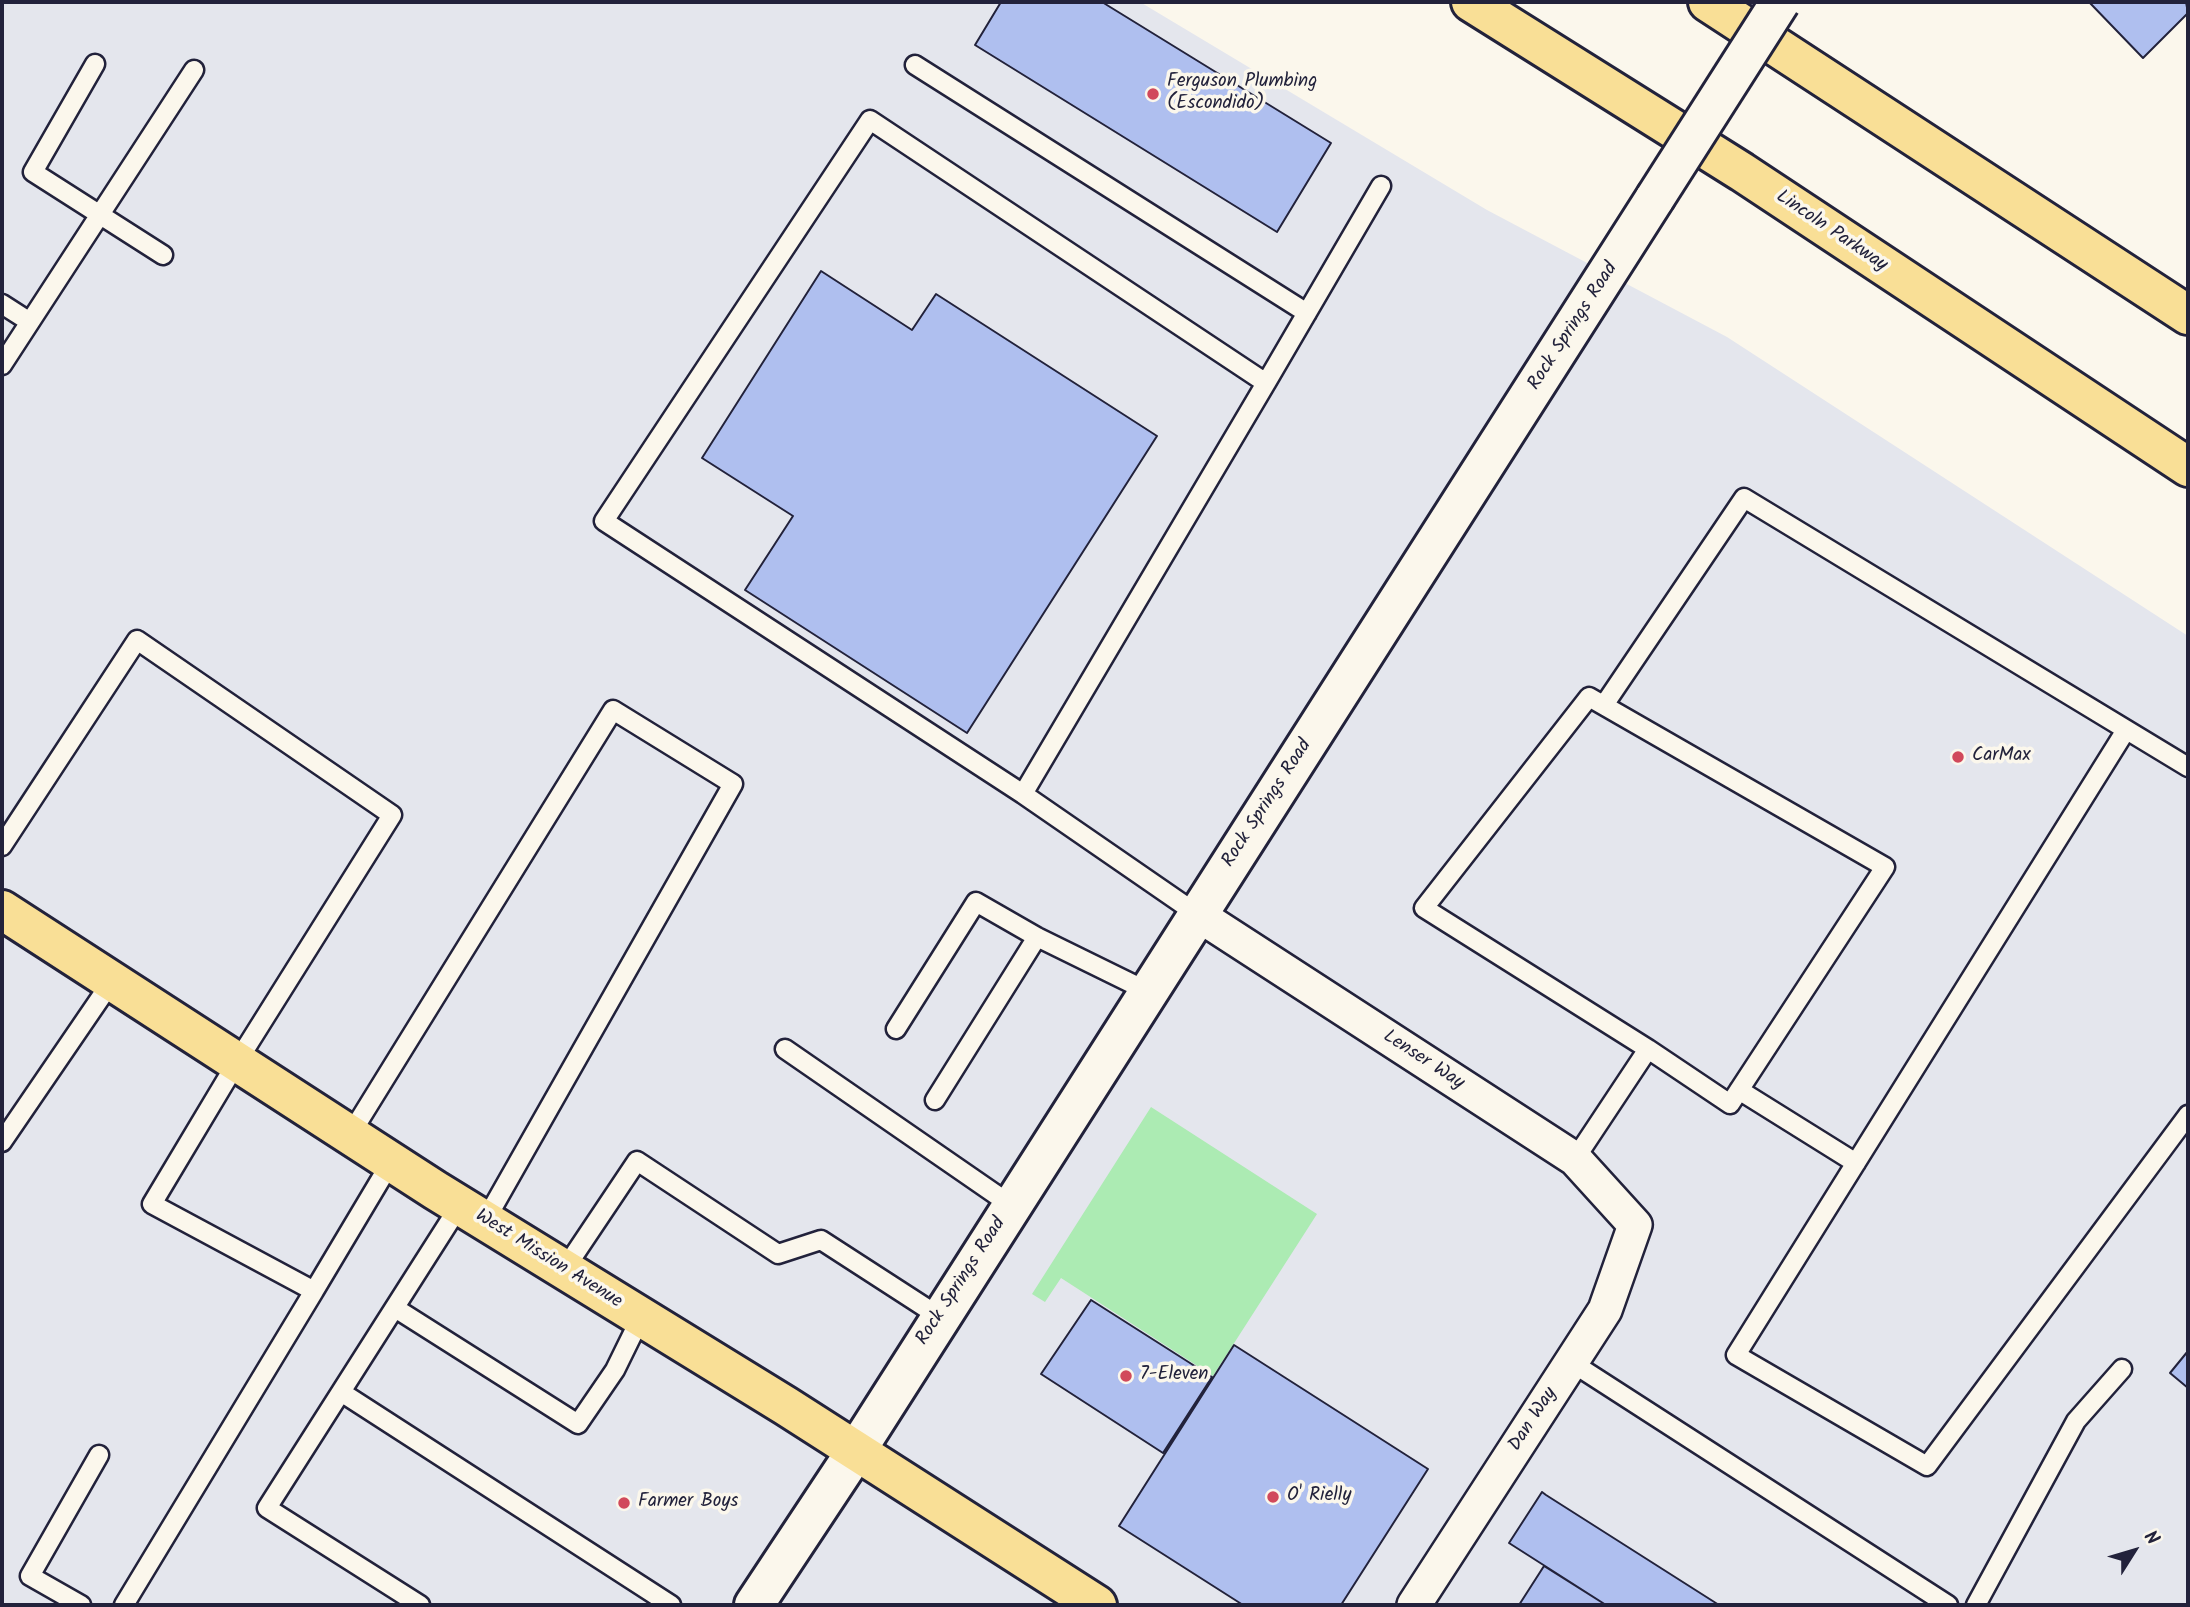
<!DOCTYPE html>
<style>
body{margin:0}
#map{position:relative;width:2190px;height:1607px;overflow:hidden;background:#fbf7ec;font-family:Kalam,sans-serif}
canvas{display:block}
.frame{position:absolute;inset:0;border:4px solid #22223b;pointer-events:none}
.north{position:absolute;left:2099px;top:1516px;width:70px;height:70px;-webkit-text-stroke:5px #fbf7ec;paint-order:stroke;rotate:53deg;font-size:19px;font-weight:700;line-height:28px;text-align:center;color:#22223b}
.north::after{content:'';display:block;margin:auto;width:24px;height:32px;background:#22223b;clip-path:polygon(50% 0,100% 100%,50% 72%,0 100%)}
</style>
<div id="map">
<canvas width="2190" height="1607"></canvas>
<div class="frame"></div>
<div class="north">N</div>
</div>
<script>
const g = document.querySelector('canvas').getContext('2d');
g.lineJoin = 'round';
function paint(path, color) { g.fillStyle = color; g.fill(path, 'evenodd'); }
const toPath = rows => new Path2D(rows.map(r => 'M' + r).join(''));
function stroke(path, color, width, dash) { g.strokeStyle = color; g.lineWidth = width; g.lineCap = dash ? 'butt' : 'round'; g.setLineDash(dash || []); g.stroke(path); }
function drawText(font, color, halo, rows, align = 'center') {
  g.font = font + ' Kalam,sans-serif'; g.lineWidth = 7; g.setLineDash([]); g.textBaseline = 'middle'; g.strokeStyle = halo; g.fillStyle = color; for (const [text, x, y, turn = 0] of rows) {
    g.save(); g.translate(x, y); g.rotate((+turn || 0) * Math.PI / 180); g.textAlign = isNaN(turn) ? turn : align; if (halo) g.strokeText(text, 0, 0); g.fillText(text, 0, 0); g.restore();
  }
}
paint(toPath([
 [2,2,1140,2,1487,210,1727,337,2188,636,2188,1605,2,1605]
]), '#e4e6ed');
paint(toPath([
 [1151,1107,1317,1214,1213,1376,1061,1278,1045,1302,1032,1294]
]), '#acebb3');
const building = toPath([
 [1001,2,1102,2,1331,143,1277,232,975,45,1001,2],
 [2089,2,2186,2,2188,13,2143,58,2089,2],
 [821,271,912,330,936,294,1157,436,967,733,745,590,793,516,702,458,821,271],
 [1091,1300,1212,1377,1163,1453,1041,1374,1091,1300],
 [1234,1345,1428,1469,1341,1605,1243,1605,1119,1526,1234,1345],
 [2188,1351,2188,1388,2170,1373,2188,1351],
 [1542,1492,1546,1495,1719,1605,1606,1605,1509,1543,1542,1492],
 [1544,1566,1606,1605,1519,1605,1544,1566]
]);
paint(building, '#afbfef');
stroke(building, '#22223b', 2);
const service = toPath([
 [95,64,33,172,163,255],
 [915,65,1307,313],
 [2,304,30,322],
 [2,365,194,70],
 [1266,383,1381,186],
 [1604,705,1744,498,2188,767],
 [2126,730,1736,1355,1927,1466,2188,1115],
 [1023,794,1266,383,870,120,604,521,1023,794,1197,914],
 [2,846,137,640,392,815,237,1062,152,1204,314,1291,391,1162],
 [896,1029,976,902,1037,937,1147,991],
 [785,1049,1011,1205],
 [1739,1090,1856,1163],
 [935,1100,1037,937],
 [350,1135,613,710,733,784,485,1221],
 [2,1142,112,981],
 [1575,1159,1648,1049,1730,1104,1885,867,1589,697,1424,908,1648,1049],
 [564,1270,637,1161,778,1254,821,1240,940,1317],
 [395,1308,578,1424,615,1370,641,1317],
 [1571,1362,1948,1605],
 [341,1392,671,1605],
 [81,1605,30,1576,99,1455],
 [124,1605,314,1291],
 [420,1605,267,1508,460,1205],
 [1976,1605,2076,1421,2122,1369]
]);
const minor = toPath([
 [1197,914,1575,1159,1635,1225,1605,1310,1414,1605]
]);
const tertiary = toPath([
 [754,1605,856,1451,1655,198]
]);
const primary = toPath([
 [2,910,435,1190,786,1406,1097,1605]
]);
const motorway = toPath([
 [1471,2,1742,172,2188,467],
 [1708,2,2188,315]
]);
stroke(service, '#22223b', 23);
stroke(minor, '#22223b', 38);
stroke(tertiary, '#22223b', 44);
stroke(primary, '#22223b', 44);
stroke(motorway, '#22223b', 44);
stroke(service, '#fbf7ec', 18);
stroke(minor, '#fbf7ec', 33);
stroke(tertiary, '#fbf7ec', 38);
stroke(primary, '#f9df96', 38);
stroke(motorway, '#f9df96', 38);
const tertiaryBridge = toPath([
 [1655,198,1780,2]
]);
stroke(tertiaryBridge, '#22223b', 44, []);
stroke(tertiaryBridge, '#fbf7ec', 38);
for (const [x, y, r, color] of [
 [1153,94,7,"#d1495b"],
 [1958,757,7,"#d1495b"],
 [1126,1376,7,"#d1495b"],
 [1273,1497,7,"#d1495b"],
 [624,1503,7,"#d1495b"]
]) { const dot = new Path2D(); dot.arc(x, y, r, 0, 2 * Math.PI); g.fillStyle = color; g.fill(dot); stroke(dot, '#fbf7ec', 2.5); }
drawText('19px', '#22223b', '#fbf7ec', [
 ["Ferguson Plumbing",1167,83],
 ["(Escondido)",1167,105],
 ["CarMax",1972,757],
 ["7-Eleven",1140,1376],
 ["O' Rielly",1287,1497],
 ["Farmer Boys",638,1503]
], 'left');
drawText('19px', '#22223b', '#fbf7ec', [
 ["Lincoln Parkway",1831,232,34],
 ["Rock Springs Road",1574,327,-57],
 ["Rock Springs Road",1268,804,-57],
 ["Lenser Way",1423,1061,33],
 ["West Mission Avenue",548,1260,32],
 ["Rock Springs Road",962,1282,-57],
 ["Dan Way",1534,1420,-57]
]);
</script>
